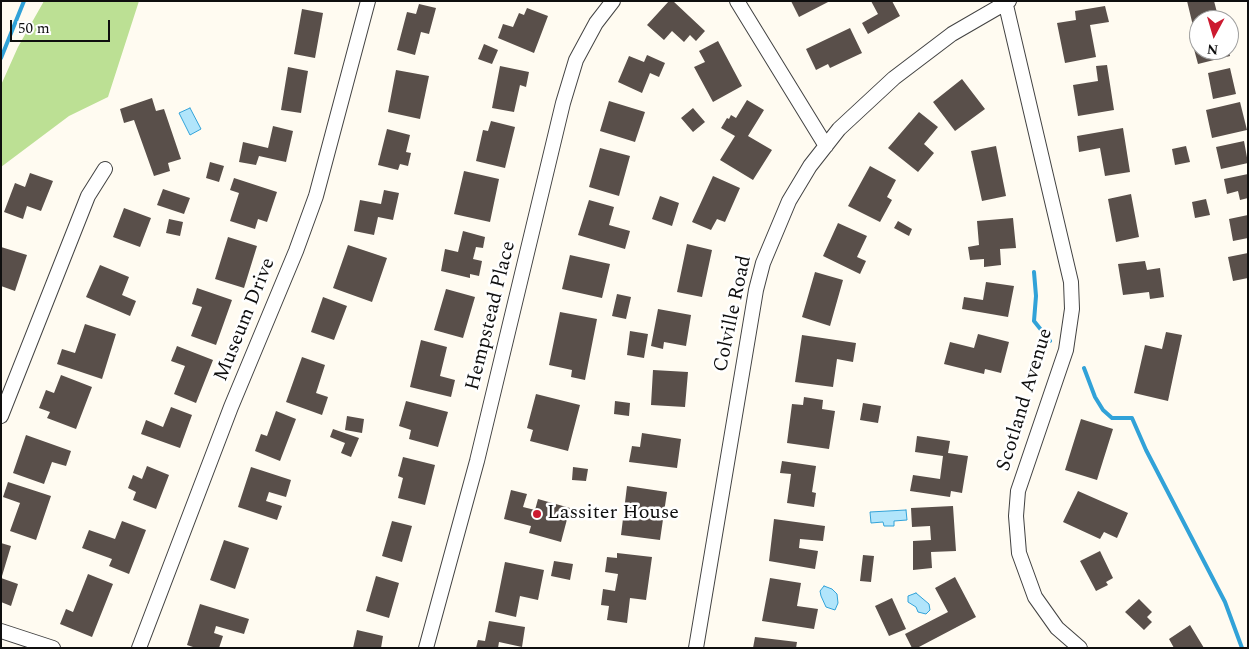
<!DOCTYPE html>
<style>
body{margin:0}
#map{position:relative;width:1249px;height:649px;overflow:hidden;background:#fffbf1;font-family:Spectral,serif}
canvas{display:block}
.frame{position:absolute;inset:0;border:2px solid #0f0f0f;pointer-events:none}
.north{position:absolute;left:1189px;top:10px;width:50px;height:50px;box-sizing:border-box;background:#fff;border:1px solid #9f9f9f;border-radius:50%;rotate:186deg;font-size:14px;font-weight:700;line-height:20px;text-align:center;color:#0f0f0f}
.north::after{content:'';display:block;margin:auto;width:18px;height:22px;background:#cc1a30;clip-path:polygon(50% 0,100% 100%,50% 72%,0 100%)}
.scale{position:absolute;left:10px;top:20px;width:100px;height:22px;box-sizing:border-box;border:2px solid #0f0f0f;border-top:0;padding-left:6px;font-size:15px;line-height:18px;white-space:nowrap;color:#0f0f0f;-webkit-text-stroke:4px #fff;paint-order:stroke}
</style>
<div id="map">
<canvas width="1249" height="649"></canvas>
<div class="frame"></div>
<div class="north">N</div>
<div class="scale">50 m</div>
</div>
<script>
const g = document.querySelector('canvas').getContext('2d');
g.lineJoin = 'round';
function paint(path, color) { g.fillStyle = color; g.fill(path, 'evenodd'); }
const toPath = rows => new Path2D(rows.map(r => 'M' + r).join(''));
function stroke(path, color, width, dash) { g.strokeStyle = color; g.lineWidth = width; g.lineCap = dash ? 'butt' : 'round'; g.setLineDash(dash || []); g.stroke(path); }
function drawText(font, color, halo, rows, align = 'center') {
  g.font = font + ' Spectral,serif'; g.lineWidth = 5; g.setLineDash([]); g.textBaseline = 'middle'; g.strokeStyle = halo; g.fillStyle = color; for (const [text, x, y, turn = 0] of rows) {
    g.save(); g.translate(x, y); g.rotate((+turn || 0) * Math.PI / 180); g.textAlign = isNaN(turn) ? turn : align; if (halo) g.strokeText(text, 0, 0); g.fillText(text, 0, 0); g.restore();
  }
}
paint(toPath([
 [44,1,139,1,108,97,69,116,1,167,1,85,18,47]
]), '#bce094');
const water = toPath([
 [190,108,201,129,190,135,179,113,190,108],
 [906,510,907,520,894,521,894,526,884,526,883,522,871,523,870,512,906,510],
 [824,586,832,589,837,594,838,603,835,610,826,607,821,596,820,591,824,586],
 [916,593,929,604,930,610,926,614,918,612,916,607,908,602,908,596,916,593]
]);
paint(water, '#b1e5fb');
stroke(water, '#31a2d8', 1);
stroke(toPath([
 [1,58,24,1],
 [1034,272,1036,296,1034,321,1050,341],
 [1084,368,1095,397,1103,410,1112,418,1132,418,1146,450,1225,602,1242,648]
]), '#31a2d8', 4);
paint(toPath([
 [669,1,673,1,705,31,696,41,690,35,684,42,672,31,664,40,647,25],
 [791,1,830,1,799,17],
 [871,1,892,1,900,16,868,34,862,23,878,14],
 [1187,1,1214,1,1219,20,1199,20,1199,29,1194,30],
 [419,4,436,8,429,34,421,32,415,55,397,50,407,12,416,14],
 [1105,6,1109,22,1090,25,1096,57,1065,63,1057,23,1076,20,1075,11],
 [527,8,548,16,534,53,498,38,503,24,513,27,519,13,524,15],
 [302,9,323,13,315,58,294,54],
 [850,28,862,53,830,68,828,64,816,70,806,49],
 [1199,37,1199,50,1229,50,1230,56,1198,64,1191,38],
 [718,41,742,86,713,102,694,67,705,62,699,51],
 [484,44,498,50,492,64,478,59],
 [647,55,665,63,659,77,650,73,642,93,618,82,629,56,644,62],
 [1107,65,1114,110,1078,116,1073,85,1098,81,1096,66],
 [500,66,529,72,526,87,520,85,514,112,492,108],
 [288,67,308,71,301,113,281,110],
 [1230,68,1236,94,1213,99,1208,73],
 [396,70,429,76,420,119,388,112],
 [962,79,985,109,955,131,933,102],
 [152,98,156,111,164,109,181,159,168,163,170,171,154,176,134,120,124,123,120,109],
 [747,100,764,110,748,136,772,150,753,180,720,160,735,136,721,128,727,118,729,119,731,115,736,118],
 [609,101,645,112,635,142,600,131],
 [1240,102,1247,130,1212,138,1206,110],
 [693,108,705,122,693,132,681,118],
 [919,112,938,127,924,144,934,153,918,172,888,148],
 [491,121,515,127,505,168,476,161,483,130,488,131],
 [273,126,293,131,286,162,259,156,256,165,239,162,243,142,268,148],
 [1123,128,1130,172,1105,176,1100,148,1079,152,1077,136],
 [387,129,410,135,406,152,411,153,408,166,400,164,398,170,378,165],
 [1244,141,1248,163,1221,169,1216,147],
 [996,146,1006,196,982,201,971,151],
 [1186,146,1190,162,1175,165,1172,149],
 [600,148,630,156,619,196,589,187],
 [210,162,224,166,219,182,206,178],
 [870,166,896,180,887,197,892,200,880,222,848,206],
 [464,171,499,179,490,222,454,214],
 [30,173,53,181,41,211,27,206,23,219,4,212,15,183,25,187],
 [1248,174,1248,198,1240,200,1238,191,1227,194,1224,179],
 [713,176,740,188,725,222,717,219,711,230,692,222],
 [234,178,277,192,267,222,258,219,255,229,230,221,239,193,230,190],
 [163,189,190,198,184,214,157,205],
 [384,190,399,193,393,220,378,217,374,235,354,231,360,200,381,204],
 [1131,194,1139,237,1116,242,1108,199],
 [660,196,679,203,672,226,652,219],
 [1206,199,1210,215,1195,218,1192,202],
 [589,200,614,207,609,225,630,231,625,249,578,235],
 [124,208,151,218,140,247,113,237],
 [1248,215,1248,238,1233,241,1229,219],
 [1013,218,1016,248,1000,249,1001,265,984,267,984,259,970,260,968,247,979,245,977,221],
 [169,219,183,222,180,236,166,233],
 [898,221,912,229,909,236,894,228],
 [838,223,867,236,857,257,866,261,860,274,823,256],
 [463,231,485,237,483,248,476,247,473,259,482,261,479,276,470,274,470,278,441,271,445,249,458,252],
 [228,237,257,246,244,288,215,279],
 [687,244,712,250,702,297,677,292],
 [348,245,387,258,372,302,333,288],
 [1,247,27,255,15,291,1,286],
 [1248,253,1248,278,1233,281,1228,257],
 [570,255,610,264,602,298,562,289],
 [1145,261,1147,270,1160,268,1164,297,1150,299,1149,292,1123,295,1118,264],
 [100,265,129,277,122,295,136,301,130,316,86,297],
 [815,272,843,280,830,326,802,317],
 [986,282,1014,286,1008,317,962,309,964,297,983,300],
 [197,288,232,300,216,345,191,336,202,307,192,304],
 [446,289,475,297,463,338,434,330],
 [617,294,631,297,626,319,612,316],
 [323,297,347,306,334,340,311,332],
 [658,309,691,315,686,346,664,342,663,349,651,346],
 [560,312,597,319,585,380,571,377,572,370,549,365],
 [85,324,116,334,102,379,57,364,62,349,75,353],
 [630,331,648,334,644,358,627,355],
 [1166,332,1182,335,1168,401,1134,393,1145,345,1162,349],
 [978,334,1009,342,1001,373,985,369,984,374,944,364,950,342,974,348],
 [802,335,856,343,853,362,837,359,833,387,795,382],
 [421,340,447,347,440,376,455,380,451,397,410,387],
 [177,346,213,360,196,403,174,394,185,366,171,361],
 [302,357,325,365,316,393,328,397,322,415,286,402],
 [653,370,688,372,685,407,651,405],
 [61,375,92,387,76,429,47,418,50,412,39,408,46,390,54,393],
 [536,394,580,405,568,451,530,441,533,430,527,428],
 [804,397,823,400,822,409,835,411,829,449,787,443,792,404,803,405],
 [406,401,448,412,438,447,409,439,411,430,399,426],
 [615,401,630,403,629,416,614,414],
 [863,403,881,406,878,423,860,420],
 [171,407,192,415,180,448,141,434,146,420,163,427],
 [276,411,296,419,280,461,255,451,261,434,267,436],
 [347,416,364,419,362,433,345,430],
 [1081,419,1113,429,1097,480,1065,470],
 [333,429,359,438,351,457,341,453,345,443,330,437],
 [642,433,681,439,677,468,629,462,632,446,640,447],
 [26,435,71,451,66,466,52,462,44,484,13,473],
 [917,436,950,441,948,453,968,456,962,493,951,491,950,497,910,491,913,475,940,479,943,456,915,452],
 [403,457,435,465,425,505,398,498,403,478,398,476],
 [782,461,816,466,812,492,816,493,814,507,787,503,791,474,780,473],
 [147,466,169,475,156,509,133,500,136,492,128,488,133,475,142,479],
 [251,467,291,480,286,497,269,492,266,501,282,506,277,520,238,507],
 [573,467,588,469,586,481,572,480],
 [8,482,51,496,36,540,10,531,20,503,3,497],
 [627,486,667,492,660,540,621,535],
 [511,490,527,494,523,507,535,510,538,499,570,508,561,542,529,533,531,526,504,519],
 [1078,491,1128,513,1117,538,1104,532,1100,539,1063,522],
 [953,506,956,551,931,552,932,568,913,570,913,541,931,540,930,526,912,527,911,508],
 [774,519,825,526,823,541,800,539,799,548,818,551,815,569,769,561],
 [122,521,146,530,129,574,109,566,112,559,82,548,89,530,115,539],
 [392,521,412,526,402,562,382,556],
 [224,540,249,548,235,589,210,580],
 [1,543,11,546,2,576,1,576],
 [1100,551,1113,578,1106,582,1108,585,1096,591,1080,561],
 [617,553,652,557,646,600,630,598,627,623,607,620,609,606,601,605,603,589,615,591,618,574,605,572,607,557,617,558],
 [863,555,874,556,871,582,860,581],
 [554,561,573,564,570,580,551,576],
 [505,562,544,570,538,600,520,596,516,617,495,612],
 [88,574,113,584,92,637,60,624,66,609,73,612],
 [376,576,399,583,389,618,366,611],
 [955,577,976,617,917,648,912,648,905,634,948,612,935,588],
 [1,578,18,584,11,606,1,602],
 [770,578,801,583,797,606,818,609,814,629,762,621],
 [892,598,906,629,889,636,875,606],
 [1139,599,1152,612,1147,617,1152,622,1144,630,1125,612],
 [200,604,249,619,244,634,216,626,214,633,223,636,219,648,196,648,187,645],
 [489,621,525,627,522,647,499,642,498,648,476,648,478,640,485,641],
 [1190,625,1204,648,1174,648,1169,639],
 [357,630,383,636,381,648,353,648],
 [755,637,797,642,796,648,753,648]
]), '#594f4a');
const minor = toPath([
 [737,1,826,146],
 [1005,1,1071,282,1072,309,1066,350,1018,491,1016,516,1019,553,1035,597,1057,628,1080,648],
 [1,416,88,196,105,169],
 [1,631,53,648],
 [139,648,231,407,296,251,316,196,368,1],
 [426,648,477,461,563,103,576,60,596,23,613,1],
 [696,648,756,290,763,263,789,201,810,166,839,129,894,78,952,34,1009,1]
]);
stroke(minor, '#424242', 16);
stroke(minor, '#fff', 14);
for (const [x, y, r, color] of [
 [537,514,5,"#cc1a30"]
]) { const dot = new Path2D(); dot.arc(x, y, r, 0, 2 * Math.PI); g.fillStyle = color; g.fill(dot); stroke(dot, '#fff', 2); }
drawText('20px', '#0f0f0f', '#fff', [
 ["Colville Road",734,314,-78],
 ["Hempstead Place",492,316,-76],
 ["Museum Drive",246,320,-68],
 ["Scotland Avenue",1026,400,-73]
]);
drawText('20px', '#0f0f0f', '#fff', [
 ["Lassiter House",547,514]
], 'left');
</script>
